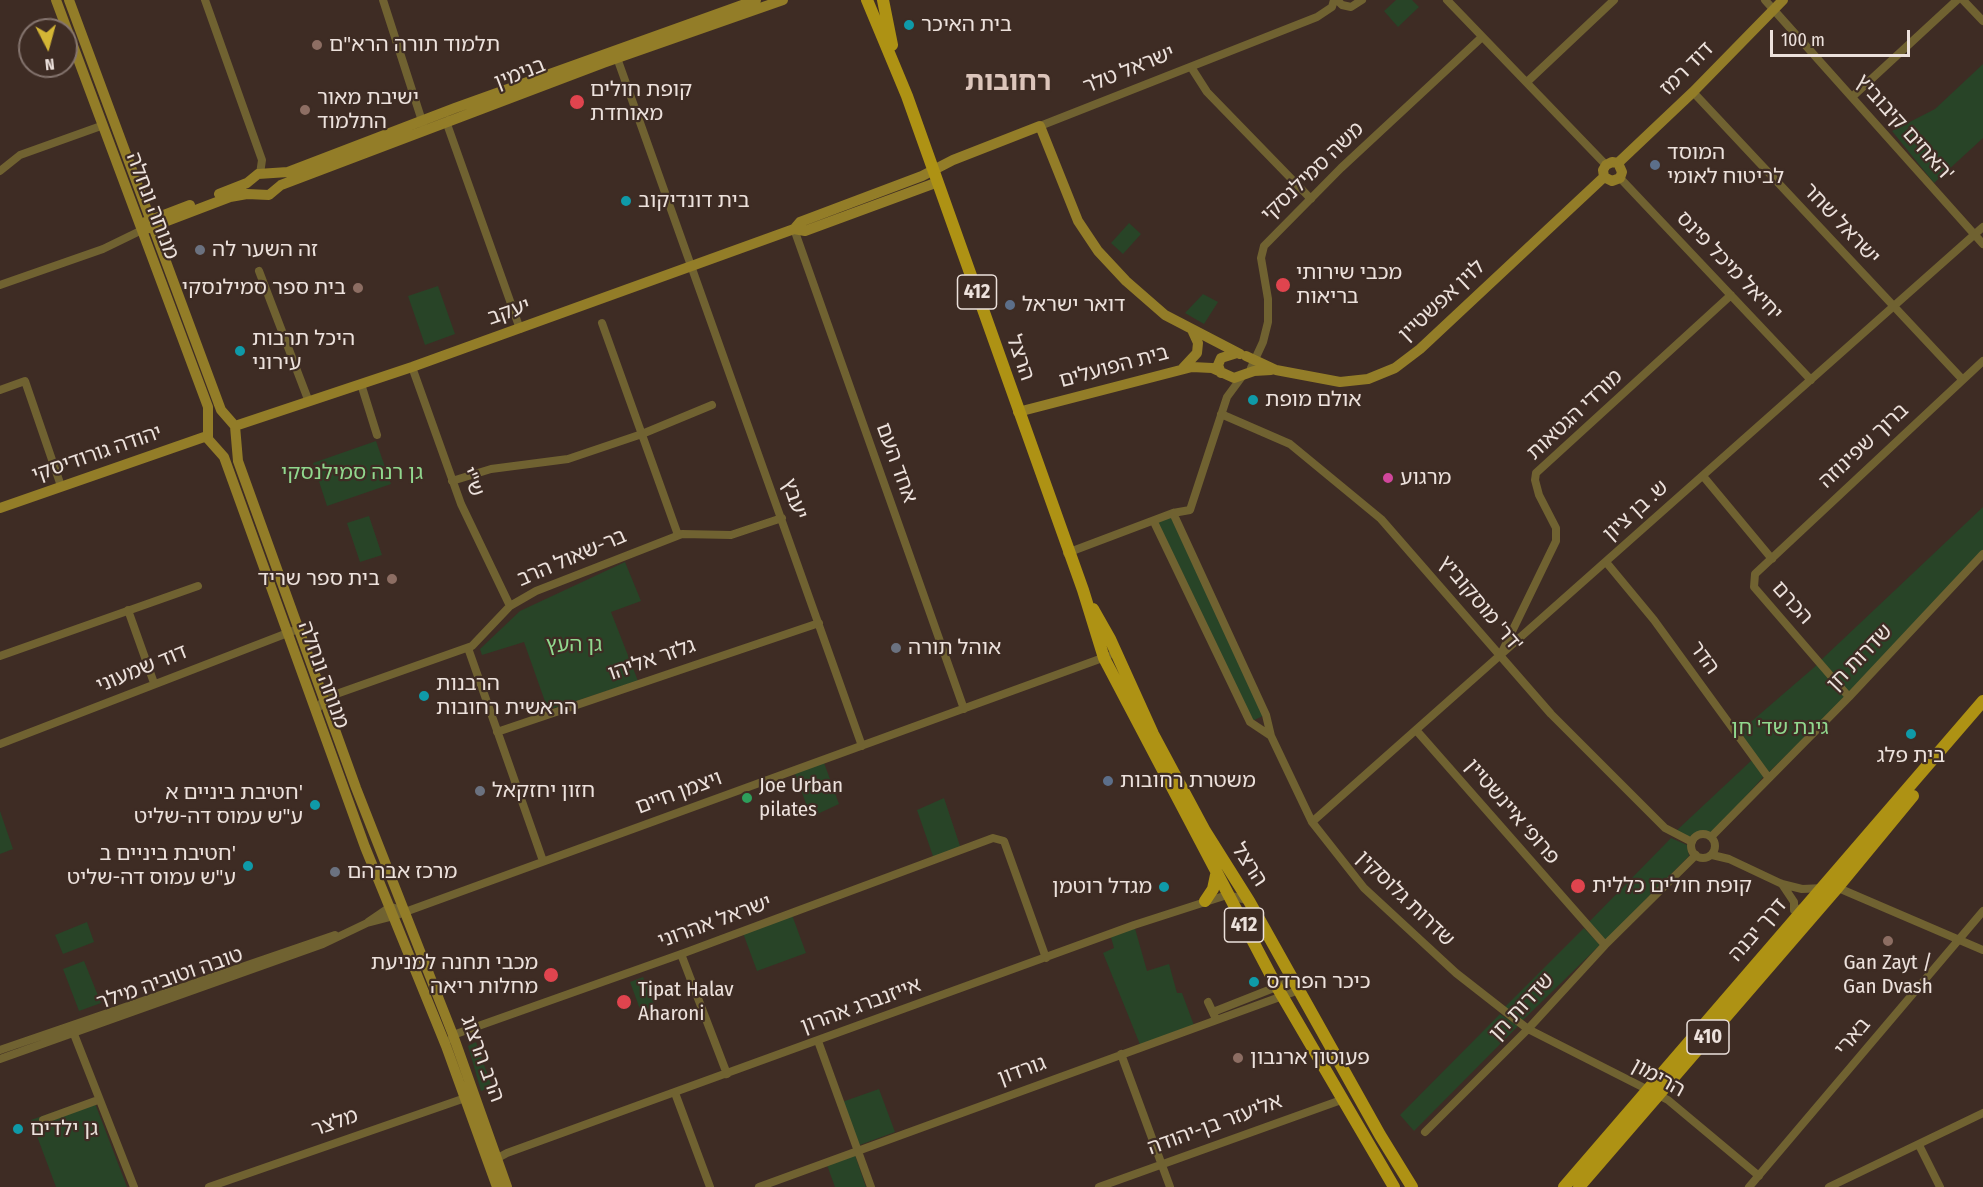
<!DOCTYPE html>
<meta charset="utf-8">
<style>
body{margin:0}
#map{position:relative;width:1983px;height:1187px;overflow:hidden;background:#3e2c24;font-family:"Fira Sans Condensed",sans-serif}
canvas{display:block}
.north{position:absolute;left:18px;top:18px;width:60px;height:60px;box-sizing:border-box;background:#3e2c24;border:2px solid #84746e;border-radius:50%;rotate:174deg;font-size:16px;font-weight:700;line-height:24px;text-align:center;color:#ece1dc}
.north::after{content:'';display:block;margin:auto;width:21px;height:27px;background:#d4b635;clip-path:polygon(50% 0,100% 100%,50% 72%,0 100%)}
.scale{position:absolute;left:1770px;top:30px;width:140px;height:27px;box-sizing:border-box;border:3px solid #ece1dc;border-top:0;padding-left:8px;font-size:18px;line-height:21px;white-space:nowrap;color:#ece1dc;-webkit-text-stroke:4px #3e2c24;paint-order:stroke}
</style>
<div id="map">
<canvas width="1983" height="1187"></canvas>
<div class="north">N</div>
<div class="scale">100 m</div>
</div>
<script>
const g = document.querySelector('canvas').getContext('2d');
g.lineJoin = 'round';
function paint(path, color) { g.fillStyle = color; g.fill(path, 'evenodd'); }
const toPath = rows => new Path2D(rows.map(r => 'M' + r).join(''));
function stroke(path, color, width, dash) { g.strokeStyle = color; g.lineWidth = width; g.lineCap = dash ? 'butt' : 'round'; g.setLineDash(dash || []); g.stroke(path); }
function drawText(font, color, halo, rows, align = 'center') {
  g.font = font + ' "Fira Sans Condensed","Noto Sans Hebrew",sans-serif'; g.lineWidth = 4.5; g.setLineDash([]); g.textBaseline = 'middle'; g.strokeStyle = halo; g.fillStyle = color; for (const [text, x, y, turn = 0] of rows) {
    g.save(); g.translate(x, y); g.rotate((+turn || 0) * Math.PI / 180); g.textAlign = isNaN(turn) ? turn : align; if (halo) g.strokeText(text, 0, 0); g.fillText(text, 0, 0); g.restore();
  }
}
paint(toPath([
 [1396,0,1412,0,1419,7,1398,27,1384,11],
 [1983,64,1983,138,1934,183,1892,131,1935,109],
 [1129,223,1141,234,1123,254,1111,243],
 [438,286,455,334,425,345,408,296],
 [1203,294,1218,302,1204,324,1185,313],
 [376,441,391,484,327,506,313,463],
 [1983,507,1983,553,1850,694,1821,660],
 [1172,515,1265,715,1252,721,1157,521],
 [369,516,382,555,360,562,347,523],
 [625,562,641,601,611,612,638,681,548,710,524,642,482,655,480,649,520,611],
 [1818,664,1847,696,1767,774,1738,733],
 [1753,759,1765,775,1713,833,1703,831,1690,840,1675,832],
 [823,760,839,804,811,817,794,771],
 [944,798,961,849,934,859,917,810],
 [0,811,13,849,0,854],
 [1671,838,1687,845,1689,856,1605,941,1589,922],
 [792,915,806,953,757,971,743,933],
 [87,922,94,942,63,954,55,935],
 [1134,925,1147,971,1169,964,1177,993,1182,993,1195,1028,1141,1047,1103,953,1114,948,1110,934],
 [1584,928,1600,945,1522,1021,1505,1007],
 [84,961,101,1003,79,1011,63,969],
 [643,977,655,1006,641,1012,630,982],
 [1500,1014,1518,1026,1414,1131,1400,1115],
 [476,1042,492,1087,481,1091,468,1046],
 [879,1089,895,1132,857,1146,842,1102],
 [93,1098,127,1187,56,1187,31,1120],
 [855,1155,866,1187,835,1187,827,1165]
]), '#284427');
stroke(toPath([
 [205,0,262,160,260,174],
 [383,0,423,124],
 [1337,0,1342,5,1351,7,1362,0],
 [1447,0,1606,165],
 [1765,0,1983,244],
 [1963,0,1983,21],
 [616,55,862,746],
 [1191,67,1207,92,1311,199],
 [1527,82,1614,0],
 [1693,92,1962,379],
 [1852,97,1957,0],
 [449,120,447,124,520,329],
 [1040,126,1317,17,1332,7,1334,0],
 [0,171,20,155,101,126],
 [1620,178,1811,380],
 [794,229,964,709],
 [259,271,309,402],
 [0,285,103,249,140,231],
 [602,323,678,535],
 [412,367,461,504,510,606],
 [1251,368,1263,342,1268,322,1268,299,1261,258,1264,246,1341,168,1482,37],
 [361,384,377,435],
 [0,390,25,381,61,486],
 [1221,414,1290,444,1381,519,1551,714,1665,828,1692,842],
 [1703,476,1772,559],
 [452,481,491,469,568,459,642,434,712,405],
 [1173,513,1266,715,1271,736,1312,822,1364,888,1456,973,1511,1016,1528,1029,1668,1100,1759,1176],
 [1154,522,1250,722,1271,736],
 [1067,553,1173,513,1190,510,1227,397,1241,378],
 [1606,562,1654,620,1768,777],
 [128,610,154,683],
 [468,648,543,861],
 [1502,652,1556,541,1556,528,1539,495,1535,480,1536,473,1731,295],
 [0,656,198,586],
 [1849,697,1754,587,1755,574,1983,361],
 [316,711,325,698,472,646,510,606,536,591,682,534,731,535,782,518],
 [1416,730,1605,945],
 [497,732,819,623],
 [0,744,298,629],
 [1312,822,1983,227],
 '1691 846a12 12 0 1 1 24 0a12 12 0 1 1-24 0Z',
 [1711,837,1849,697,1983,554],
 [1712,855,1729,859,1782,884,1802,889,1824,888],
 [1782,884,1794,902,1794,910,1803,908],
 [1836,887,1983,950],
 [368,922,390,907,406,911],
 [681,954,727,1074],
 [1208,1002,1215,1017],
 [1213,1012,1294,980],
 [72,1029,134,1187],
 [451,1039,453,1035,684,953,993,838,1004,841,1046,958],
 [818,1041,871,1187],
 [0,1050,335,935],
 [1121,1054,1170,1187],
 [0,1059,323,944,367,923,394,916,1108,656],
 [675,1093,710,1187],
 [43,1120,98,1100],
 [1425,1132,1528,1029,1605,945,1696,855],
 [1919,1145,1940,1187],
 [494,1160,507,1153,1134,925,1227,895,1247,900],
 [209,1187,468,1097],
 [759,1187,1299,990],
 [1099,1187,1344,1099],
 [1749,1187,1983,911],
 [1829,1187,1983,1113]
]), '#706231', 8);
stroke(toPath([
 [56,0,208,407,208,439,224,457,365,847,446,1046,497,1187],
 [69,0,221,410,235,426,238,461,356,788,453,1035,507,1187],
 [1618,163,1693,92,1783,0],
 [1604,177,1612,181,1620,178,1622,172,1618,163],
 [1604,177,1603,170,1606,165,1612,162,1618,163],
 [219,194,247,183,258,174,288,172,455,108,756,0],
 [143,223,190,205],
 [146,229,230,197,247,194,269,195,281,185,603,63,783,0],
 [794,229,805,231,938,182],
 [1246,356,1276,370,1340,382,1368,379,1395,368,1420,349,1604,177],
 [1183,368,1197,353,1198,343,1193,332],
 [1221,373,1218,365,1221,358,1237,353],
 [1018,412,1192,367,1212,368,1234,378,1254,371,1271,370],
 [235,426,412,367,794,229,800,222,922,176,953,160,1040,126,1078,221,1098,251,1126,281,1165,315,1240,354],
 [0,508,207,436]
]), '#937d28', 10);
stroke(toPath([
 [867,0,907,96,1083,590,1104,658,1277,987,1394,1187],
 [883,0,892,45],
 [1093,609,1110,639,1153,734,1205,831,1249,901,1380,1135,1412,1187],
 [1205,901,1213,889,1216,875],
 [1564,1187,1983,701],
 [1579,1187,1838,887,1913,796]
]), '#ae9214', 12);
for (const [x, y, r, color] of [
 [909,25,6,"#0f9aa8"],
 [317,45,6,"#8d6e63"],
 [577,102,8,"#e0444e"],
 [305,110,6,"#8d6e63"],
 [1655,165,6,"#5c6f8a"],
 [626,201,6,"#0f9aa8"],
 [200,250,6,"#6b7280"],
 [1283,285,8,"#e0444e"],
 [358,288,6,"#8d6e63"],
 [1010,305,6,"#5c6f8a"],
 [240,351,6,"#0f9aa8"],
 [1253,400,6,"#0f9aa8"],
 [1388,478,6,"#d1479c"],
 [392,579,6,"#8d6e63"],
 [896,648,6,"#6b7280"],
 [424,696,6,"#0f9aa8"],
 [1911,734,6,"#0f9aa8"],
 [1108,781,6,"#5c6f8a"],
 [480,791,6,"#6b7280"],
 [747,798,6,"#2e9e5b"],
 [315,805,6,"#0f9aa8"],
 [248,866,6,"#0f9aa8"],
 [335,872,6,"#6b7280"],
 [1578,886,8,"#e0444e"],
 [1164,887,6,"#0f9aa8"],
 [1888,941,6,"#8d6e63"],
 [551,975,8,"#e0444e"],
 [1254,982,6,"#0f9aa8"],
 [624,1002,8,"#e0444e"],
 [1238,1058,6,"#8d6e63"],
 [18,1129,6,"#0f9aa8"]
]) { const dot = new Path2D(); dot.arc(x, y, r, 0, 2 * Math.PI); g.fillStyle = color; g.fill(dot); stroke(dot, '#3e2c24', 2); }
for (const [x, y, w] of [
 [977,292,39],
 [1244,925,39],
 [1708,1037,42]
]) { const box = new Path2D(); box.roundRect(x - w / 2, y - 17, w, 34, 4.5); g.fillStyle = '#3e2c24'; g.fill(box); stroke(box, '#ece1dc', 1.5); }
drawText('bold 20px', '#ece1dc', null, [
 ["412",977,292],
 ["412",1244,925],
 ["410",1708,1037]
]);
drawText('21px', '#ece1dc', '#3e2c24', [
 ["בית האיכר",921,25],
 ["תלמוד תורה הרא\"ם",329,45],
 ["קופת חולים",590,90],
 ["מאוחדת",590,114],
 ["ישיבת מאור",317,98],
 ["התלמוד",317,122],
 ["המוסד",1667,153],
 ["לביטוח לאומי",1667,177],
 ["בית דונדיקוב",638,201],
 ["זה השער לה",212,250],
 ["מכבי שירותי",1296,273],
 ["בריאות",1296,297],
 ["בית ספר סמילנסקי",346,288,"right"],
 ["דואר ישראל",1022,305],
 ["היכל תרבות",252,339],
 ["עירוני",252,363],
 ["אולם מופת",1265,400],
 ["מרגוע",1400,478],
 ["בית ספר שריד",380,579,"right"],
 ["אוהל תורה",908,648],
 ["הרבנות",436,684],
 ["הראשית רחובות",436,708],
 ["בית פלג",1911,756,"center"],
 ["משטרת רחובות",1120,781],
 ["Joe Urban",759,786],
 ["pilates",759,810],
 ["חזון יחזקאל",492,791],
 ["חטיבת ביניים א'",303,793,"right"],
 ["ע\"ש עמוס דה-שליט",303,817,"right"],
 ["חטיבת ביניים ב'",236,854,"right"],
 ["ע\"ש עמוס דה-שליט",236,878,"right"],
 ["מרכז אברהם",347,872],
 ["קופת חולים כללית",1592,886],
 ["מגדל רוטמן",1152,887,"right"],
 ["מכבי תחנה למניעת",538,963,"right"],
 ["מחלות ריאה",538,987,"right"],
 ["Gan Zayt /",1888,963,"center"],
 ["Gan Dvash",1888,987,"center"],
 ["כיכר הפרדס",1266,982],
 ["Tipat Halav",638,990],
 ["Aharoni",638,1014],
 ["פעוטון ארנבון",1250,1058],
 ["גן ילדים",30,1129]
], 'left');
drawText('21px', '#ece1dc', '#3e2c24', [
 ["דוד רמז",1687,69,-45],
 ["ישראל טלר",1129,70,-22],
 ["בנימין",520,74,-21],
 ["האחים קיבוביץ'",1904,128,48],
 ["משה סמילנסקי",1313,172,-44],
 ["מנוחה ונחלה",152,206,69],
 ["ישראל שחר",1841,224,47],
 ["יחיאל מיכל פינס",1729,266,46],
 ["לוין אפשטיין",1442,301,-43],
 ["יעקב",509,312,-19],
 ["הרצל",1020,358,71],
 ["בית הפועלים",1114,367,-15],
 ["מורדי הגטאות",1575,415,-43],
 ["ברוך שפינוזה",1864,446,-43],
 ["יהודה גורודיסקי",97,454,-19],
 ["אחד העם",896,463,70],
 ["ש\"י",472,482,68],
 ["יעבץ",794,499,71],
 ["ש. בן ציון",1636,511,-42],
 ["בר-שאול הרב",572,558,-23],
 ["הכרם",1792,603,48],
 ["דר' מוסקוביץ'",1480,604,50],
 ["הדר",1704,658,54],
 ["שדרות חן",1860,658,-46],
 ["גלזר אליהו",652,660,-19],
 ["דוד שמעוני",142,669,-22],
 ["מנוחה ונחלה",323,675,70],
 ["ויצמן חיים",679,793,-20],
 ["פרופ׳ איינשטיין",1512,812,49],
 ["הרצל",1249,865,57],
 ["שדרות גלוסקין",1405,899,44],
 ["ישראל אהרוני",715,922,-20],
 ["דרך יבנה",1758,930,-49],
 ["טובה וטוביה מילר",170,979,-19],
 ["אייזנברג אהרון",861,1006,-20],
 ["שדרות חן",1522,1007,-47],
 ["בארי",1853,1037,-50],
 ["הרב הרצוג",482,1059,70],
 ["גורדון",1022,1071,-20],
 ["הרימון",1658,1078,29],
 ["מלצר",335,1123,-19],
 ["אליעזר בן-יהודה",1215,1125,-20]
]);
drawText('21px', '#91d88e', '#3e2c24', [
 ["גן רנה סמילנסקי",352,473],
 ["גן העץ",574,645],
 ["גינת שד' חן",1780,728]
]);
drawText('bold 27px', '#dcc5bb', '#3e2c24', [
 ["רחובות",1008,82]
]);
</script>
